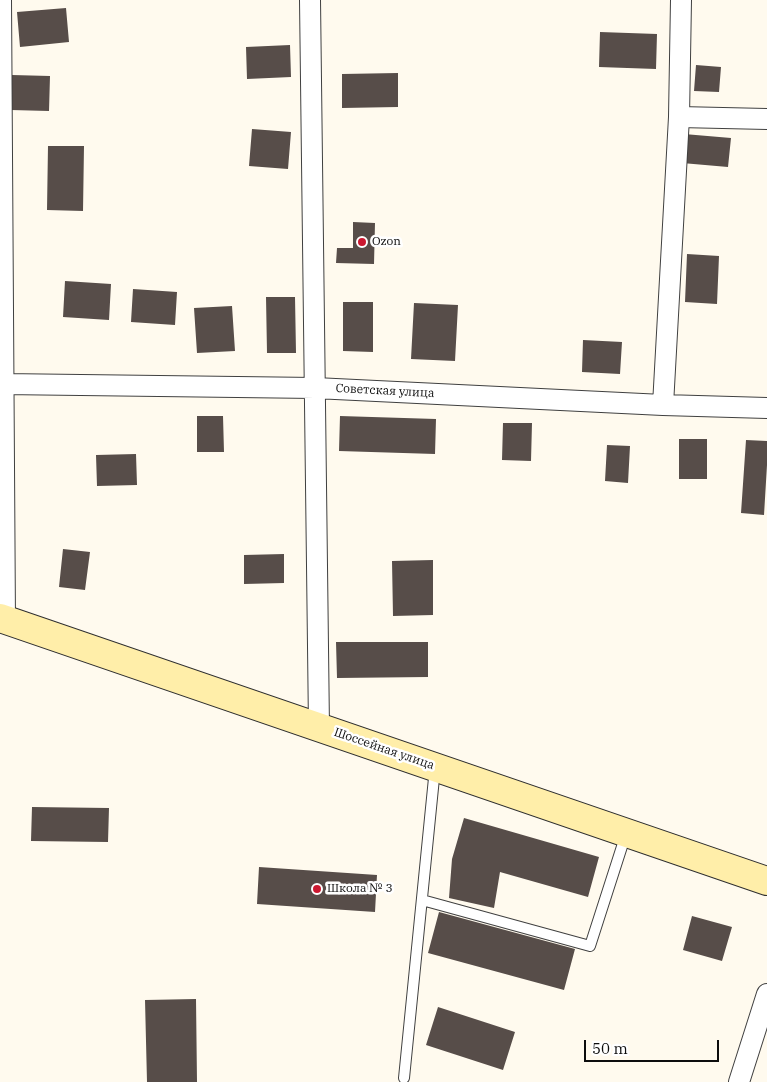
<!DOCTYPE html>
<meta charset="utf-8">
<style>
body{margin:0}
#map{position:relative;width:767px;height:1082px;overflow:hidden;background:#fffaee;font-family:"IBM Plex Serif",serif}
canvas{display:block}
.scale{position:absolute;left:584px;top:1040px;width:135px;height:22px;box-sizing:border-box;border:2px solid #0d0d0d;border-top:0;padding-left:6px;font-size:15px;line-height:18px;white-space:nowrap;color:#0d0d0d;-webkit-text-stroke:4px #fff;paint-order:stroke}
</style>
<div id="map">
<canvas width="767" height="1082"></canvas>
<div class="scale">50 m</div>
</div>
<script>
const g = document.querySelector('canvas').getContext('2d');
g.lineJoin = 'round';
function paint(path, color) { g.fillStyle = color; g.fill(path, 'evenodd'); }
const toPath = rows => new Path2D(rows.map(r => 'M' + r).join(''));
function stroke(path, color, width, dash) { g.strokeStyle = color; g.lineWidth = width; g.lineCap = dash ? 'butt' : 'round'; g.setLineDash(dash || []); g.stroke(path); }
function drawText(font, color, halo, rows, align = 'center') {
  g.font = font + ' "IBM Plex Serif",serif'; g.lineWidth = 5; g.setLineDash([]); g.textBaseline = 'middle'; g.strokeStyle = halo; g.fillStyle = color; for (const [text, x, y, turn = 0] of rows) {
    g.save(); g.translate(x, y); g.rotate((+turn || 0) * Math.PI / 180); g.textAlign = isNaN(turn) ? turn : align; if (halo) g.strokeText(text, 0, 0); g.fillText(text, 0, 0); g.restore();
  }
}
paint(toPath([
 [66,8,69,42,20,47,17,12],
 [600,32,657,34,656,69,599,67],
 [290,45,291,77,247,79,246,47],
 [696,65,721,67,719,92,694,91],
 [398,73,398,107,342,108,342,74],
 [12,75,50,76,49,111,11,110],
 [252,129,291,132,288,169,249,166],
 [684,134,731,138,728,167,682,163],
 [48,146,84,146,83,211,47,210],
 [353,222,375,223,374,264,336,263,337,248,353,248],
 [687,254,719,256,717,304,685,302],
 [65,281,111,284,109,320,63,317],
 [133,289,177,292,175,325,131,322],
 [266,297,295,297,296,353,267,353],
 [343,302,373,302,373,352,343,351],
 [414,303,458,305,455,361,411,359],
 [232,306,235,351,197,353,194,308],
 [583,340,622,342,620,374,582,372],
 [197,416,223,416,224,452,197,452],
 [340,416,436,419,435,454,339,451],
 [503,423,532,423,531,461,502,460],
 [679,439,707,439,707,479,679,479],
 [746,440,767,441,767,465,764,515,741,513],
 [607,445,630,446,628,483,605,481],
 [136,454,137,485,97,486,96,455],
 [63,549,90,552,85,590,59,587],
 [284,554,284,583,244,584,244,555],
 [433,560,433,615,393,616,392,561],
 [336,642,428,642,428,677,337,678],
 [32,807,109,808,108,842,31,841],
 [464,818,599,857,588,897,500,872,494,908,449,898,452,859],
 [259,867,377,875,375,912,257,904],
 [439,912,575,949,564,990,428,953],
 [692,916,732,927,722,961,683,950],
 [196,999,197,1082,147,1082,145,1000],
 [438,1007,515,1032,503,1070,426,1045]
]), '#574d49');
const service = toPath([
 [422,900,590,946,626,834],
 [404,1078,435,768]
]);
const minor = toPath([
 [1,0,5,620],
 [310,0,319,727],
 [679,117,767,119],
 [3,384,315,388,663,405,767,408],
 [663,405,679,117,681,0],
 [739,1082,767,994]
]);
const secondary = toPath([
 [0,618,767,881]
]);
stroke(service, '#404040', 12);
stroke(minor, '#404040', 22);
stroke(secondary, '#2f2f2f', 30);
stroke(service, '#fff', 10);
stroke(minor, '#fff', 20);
stroke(secondary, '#ffeea9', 28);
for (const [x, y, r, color] of [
 [362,242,5,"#cb1830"],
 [317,889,5,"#cb1830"]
]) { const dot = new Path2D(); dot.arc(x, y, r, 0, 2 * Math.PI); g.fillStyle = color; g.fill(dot); stroke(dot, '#fff', 2); }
drawText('12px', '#0d0d0d', '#fff', [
 ["Ozon",372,242],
 ["Школа № 3",327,889]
], 'left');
drawText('12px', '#0d0d0d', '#fff', [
 ["Советская улица",385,391,3],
 ["Шоссейная улица",384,749,19]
]);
</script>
